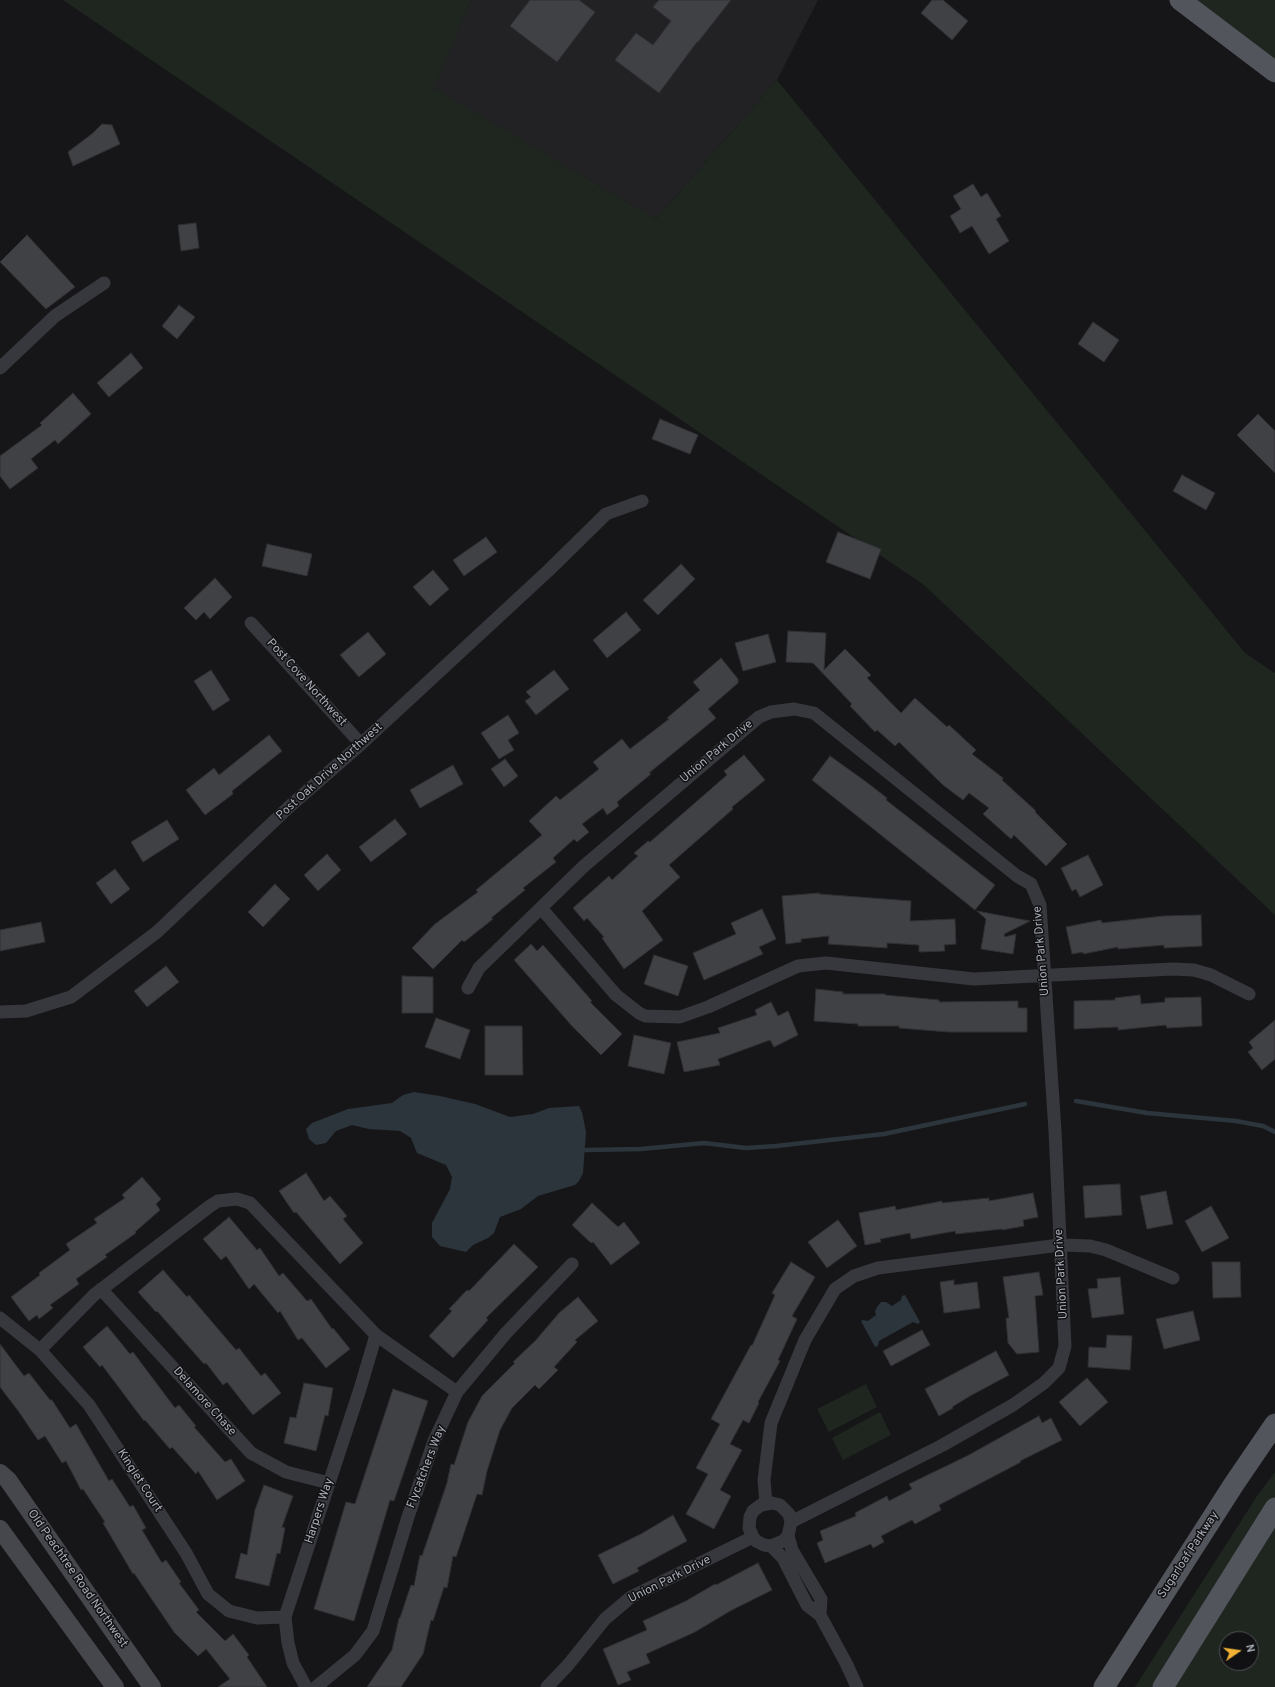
<!DOCTYPE html>
<style>
body{margin:0}
#map{position:relative;width:1275px;height:1687px;overflow:hidden;background:#161618;font-family:Overpass,sans-serif}
canvas{display:block}
.north{position:absolute;left:1219px;top:1631px;width:40px;height:40px;box-sizing:border-box;background:#111113;border:1px solid #4d4f55;border-radius:50%;rotate:77deg;font-size:11px;font-weight:700;line-height:16px;text-align:center;color:#a8adb8}
.north::after{content:'';display:block;margin:auto;width:14px;height:18px;background:#f2b134;clip-path:polygon(50% 0,100% 100%,50% 72%,0 100%)}
</style>
<div id="map">
<canvas width="1275" height="1687"></canvas>
<div class="north">N</div>
</div>
<script>
const g = document.querySelector('canvas').getContext('2d');
g.lineJoin = 'round';
function paint(path, color) { g.fillStyle = color; g.fill(path, 'evenodd'); }
const toPath = rows => new Path2D(rows.map(r => 'M' + r).join(''));
function stroke(path, color, width, dash) { g.strokeStyle = color; g.lineWidth = width; g.lineCap = dash ? 'butt' : 'round'; g.setLineDash(dash || []); g.stroke(path); }
function drawText(font, color, halo, rows, align = 'center') {
  g.font = font + ' Overpass,sans-serif'; g.lineWidth = 3; g.setLineDash([]); g.textBaseline = 'middle'; g.strokeStyle = halo; g.fillStyle = color; for (const [text, x, y, turn = 0] of rows) {
    g.save(); g.translate(x, y); g.rotate((+turn || 0) * Math.PI / 180); g.textAlign = isNaN(turn) ? turn : align; if (halo) g.strokeText(text, 0, 0); g.fillText(text, 0, 0); g.restore();
  }
}
paint(toPath([
 [471,0,818,0,777,80,656,219,433,88]
]), '#222225');
paint(toPath([
 [63,0,471,0,434,88,656,219,777,80,1245,653,1275,673,1275,915,924,585],
 [1186,0,1275,0,1275,66],
 [866,1384,877,1407,829,1432,817,1409],
 [880,1412,891,1435,843,1460,832,1438],
 [1275,1472,1275,1687,1135,1687,1257,1496],
 [1227,1639,1251,1639,1251,1663,1227,1663]
]), '#1e261f');
paint(toPath([
 [414,1092,440,1096,475,1104,510,1117,533,1114,549,1108,579,1106,582,1112,586,1132,583,1173,579,1181,575,1185,538,1196,521,1209,500,1217,494,1233,488,1238,473,1245,466,1252,440,1246,432,1237,432,1223,450,1189,452,1177,446,1165,417,1153,411,1138,400,1131,369,1129,352,1125,336,1131,326,1143,316,1145,309,1139,306,1129,312,1123,348,1109,392,1103,403,1095],
 [905,1295,920,1322,918,1324,913,1322,879,1341,878,1346,875,1347,861,1321,863,1320,868,1321,876,1315,875,1311,877,1307,881,1302,886,1302,892,1306,901,1300,902,1296]
]), '#2c353c');
stroke(toPath([
 [1076,1101,1147,1113,1236,1121,1263,1126,1275,1132],
 [585,1150,641,1149,704,1143,746,1148,776,1146,884,1134,1025,1104]
]), '#2c353c', 4.5);
const building = toPath([
 [530,0,579,0,595,12,557,62,510,26,530,0],
 [659,0,731,0,698,42,697,42,659,93,615,60,636,33,653,45,671,21,653,7,659,0],
 [932,0,943,0,968,21,952,40,921,13,932,0],
 [102,124,112,125,120,144,73,166,68,152,93,133,102,124],
 [973,184,981,197,987,193,1001,216,996,219,1009,241,989,254,972,226,960,233,950,216,961,209,953,196,973,184],
 [196,223,199,248,181,251,178,225,196,223],
 [27,235,75,287,46,309,0,262,27,235],
 [179,305,195,317,177,339,162,326,179,305],
 [1093,322,1119,340,1104,362,1078,344,1093,322],
 [131,353,143,368,109,397,97,383,131,353],
 [73,393,91,414,58,444,55,440,31,459,38,468,10,489,0,476,0,456,42,425,40,423,73,393],
 [1258,414,1275,431,1275,473,1237,435,1258,414],
 [660,419,698,435,690,454,652,439,660,419],
 [1182,475,1215,493,1206,510,1173,491,1182,475],
 [838,532,881,549,870,579,826,562,838,532],
 [486,537,497,552,464,576,453,560,486,537],
 [267,544,312,554,307,576,262,566,267,544],
 [681,564,695,579,658,615,643,600,681,564],
 [433,570,449,589,430,606,413,587,433,570],
 [215,578,232,597,210,619,204,612,196,620,184,608,215,578],
 [626,612,641,630,607,658,593,640,626,612],
 [788,631,826,633,824,670,845,649,871,675,867,678,901,713,915,698,947,727,949,725,976,750,972,754,1003,778,1002,780,1036,811,1035,812,1067,844,1046,866,1014,835,1011,839,983,814,989,808,969,793,963,800,943,785,899,742,895,746,877,730,875,732,850,706,852,704,813,663,786,662,788,631],
 [368,632,386,654,359,677,340,655,368,632],
 [768,634,776,662,743,671,735,643,768,634],
 [721,658,738,679,738,683,708,709,716,718,649,773,651,774,617,802,619,806,607,815,603,808,582,824,589,832,577,842,574,839,553,858,556,862,523,888,525,890,491,918,493,919,464,942,462,940,433,969,412,948,435,924,478,892,476,890,542,835,529,821,556,796,560,800,599,769,593,762,622,739,630,749,669,719,667,718,700,690,693,682,721,658],
 [211,670,230,700,213,711,194,681,211,670],
 [554,670,569,689,536,715,525,701,531,697,526,692,554,670],
 [508,715,519,733,508,740,514,750,499,759,481,733,508,715],
 [269,735,282,751,232,791,233,794,205,815,186,790,214,768,219,775,269,735],
 [744,755,765,780,732,807,733,809,669,865,680,877,642,911,663,940,624,969,602,938,604,937,587,918,584,921,573,908,609,876,612,880,638,856,634,853,648,841,650,842,727,775,724,771,744,755],
 [830,756,865,781,887,798,886,800,995,885,975,910,812,780,830,756],
 [505,759,518,776,504,787,491,769,505,759],
 [453,765,463,784,420,808,410,790,453,765],
 [395,819,407,834,371,862,359,847,395,819],
 [167,820,179,839,143,862,131,842,167,820],
 [327,854,341,870,318,891,304,875,327,854],
 [1088,855,1103,885,1080,897,1076,889,1072,891,1061,868,1088,855],
 [115,869,130,889,111,904,96,883,115,869],
 [275,884,290,899,263,927,248,912,275,884],
 [819,893,819,894,911,901,910,921,955,919,956,944,944,945,945,951,919,952,919,945,887,943,887,948,828,944,829,936,801,939,801,942,786,944,782,896,819,893],
 [762,909,776,939,759,947,763,954,704,980,693,953,736,934,731,923,762,909],
 [977,911,1030,921,1004,934,1005,937,1016,934,1013,954,981,949,986,919,977,911],
 [1201,915,1202,946,1164,948,1164,945,1118,949,1118,947,1083,954,1083,952,1072,954,1066,927,1101,920,1102,923,1163,916,1201,915],
 [41,922,45,942,0,951,0,930,41,922],
 [531,944,537,951,543,945,592,1001,590,1002,622,1034,601,1055,572,1026,514,960,531,944],
 [654,955,688,966,678,996,644,984,654,955],
 [166,966,179,982,147,1007,134,991,166,966],
 [402,976,433,977,433,1013,402,1013,402,976],
 [816,989,843,992,843,994,885,994,885,995,939,1000,939,1002,1018,1001,1018,1008,1027,1008,1027,1032,948,1032,899,1028,899,1026,858,1026,858,1024,814,1021,816,989],
 [1140,995,1141,1004,1165,1002,1165,998,1201,997,1202,1026,1167,1028,1166,1025,1118,1030,1118,1027,1074,1029,1074,1001,1115,1000,1115,998,1140,995],
 [771,1002,778,1016,788,1011,798,1035,774,1047,770,1040,718,1059,720,1065,684,1072,677,1042,720,1033,718,1028,757,1015,755,1010,771,1002],
 [436,1018,470,1030,460,1059,425,1047,436,1018],
 [1275,1020,1275,1059,1262,1070,1248,1052,1253,1048,1249,1042,1275,1020],
 [485,1026,522,1026,523,1075,485,1075,485,1026],
 [634,1035,671,1043,664,1074,628,1066,634,1035],
 [306,1173,324,1201,330,1196,347,1216,343,1219,363,1243,340,1264,296,1212,294,1213,279,1191,306,1173],
 [142,1177,161,1199,156,1204,160,1210,135,1232,136,1233,105,1255,107,1257,76,1279,79,1284,50,1305,53,1308,39,1319,37,1315,29,1321,11,1297,40,1275,39,1273,70,1250,66,1244,97,1223,94,1219,125,1198,122,1195,142,1177],
 [1120,1184,1122,1215,1085,1218,1083,1186,1120,1184],
 [1166,1191,1173,1224,1147,1229,1140,1196,1166,1191],
 [1033,1193,1038,1217,1023,1220,1024,1226,1002,1230,1002,1229,956,1234,955,1231,911,1239,910,1233,880,1239,881,1242,865,1245,859,1213,895,1206,896,1210,942,1201,942,1203,989,1198,989,1201,1033,1193],
 [592,1203,618,1227,624,1222,640,1243,611,1265,593,1242,591,1243,572,1225,592,1203],
 [1211,1206,1229,1238,1202,1252,1185,1221,1211,1206],
 [229,1217,257,1250,260,1248,279,1276,283,1273,307,1301,311,1299,332,1329,333,1328,350,1349,326,1368,302,1338,298,1340,280,1311,278,1313,254,1284,249,1289,226,1256,221,1260,203,1239,229,1217],
 [838,1220,857,1246,827,1268,808,1242,838,1220],
 [514,1244,538,1267,486,1318,488,1320,453,1358,429,1336,452,1311,449,1309,467,1290,469,1291,514,1244],
 [791,1262,815,1277,792,1316,797,1319,778,1360,780,1361,758,1402,759,1403,749,1423,743,1420,730,1444,742,1450,720,1490,731,1496,714,1529,686,1514,708,1474,696,1468,720,1424,711,1419,751,1345,752,1346,775,1295,772,1293,791,1262],
 [1212,1262,1240,1262,1241,1297,1213,1298,1212,1262],
 [163,1270,187,1297,189,1295,236,1350,239,1348,261,1376,265,1373,281,1393,253,1415,227,1382,223,1385,206,1363,204,1364,157,1311,156,1312,138,1292,163,1270],
 [1039,1272,1043,1295,1035,1296,1039,1352,1017,1354,1008,1343,1006,1318,1009,1318,1003,1277,1039,1272],
 [1120,1277,1124,1314,1092,1318,1088,1289,1098,1288,1097,1279,1120,1277],
 [954,1280,954,1285,977,1282,980,1308,944,1313,940,1282,954,1280],
 [578,1297,598,1321,575,1340,577,1342,554,1367,558,1370,539,1389,535,1385,512,1408,500,1430,487,1471,482,1495,477,1494,456,1557,453,1556,447,1588,444,1587,433,1621,431,1620,423,1654,401,1687,367,1687,392,1650,399,1618,400,1618,411,1585,414,1586,420,1555,422,1556,447,1483,451,1464,454,1465,468,1422,482,1396,515,1363,513,1362,536,1340,559,1313,578,1297],
 [1193,1311,1200,1340,1164,1349,1156,1319,1193,1311],
 [107,1326,130,1354,133,1352,175,1408,179,1405,196,1426,194,1427,225,1462,231,1459,245,1481,217,1500,198,1471,196,1474,172,1447,170,1449,145,1420,144,1421,102,1365,100,1367,83,1347,107,1326],
 [922,1330,930,1345,891,1366,883,1351,922,1330],
 [1107,1335,1132,1336,1130,1370,1088,1367,1089,1347,1106,1348,1107,1335],
 [0,1344,24,1376,29,1373,50,1400,52,1400,70,1428,76,1424,109,1481,112,1479,130,1507,133,1505,146,1528,142,1530,162,1563,166,1560,181,1582,179,1583,199,1610,196,1612,225,1641,233,1634,249,1655,247,1657,267,1687,218,1687,230,1679,206,1649,198,1656,174,1632,134,1573,133,1574,103,1523,105,1522,83,1489,81,1490,66,1461,62,1463,45,1436,38,1440,19,1412,0,1387,0,1344],
 [996,1351,1009,1375,970,1396,952,1407,953,1408,939,1416,925,1389,996,1351],
 [1087,1378,1108,1402,1080,1426,1059,1402,1087,1378],
 [304,1383,333,1388,328,1416,325,1415,316,1451,284,1443,290,1417,296,1418,304,1383],
 [393,1389,428,1401,394,1501,390,1500,354,1621,314,1609,346,1502,355,1504,393,1389],
 [1039,1416,1042,1423,1051,1418,1062,1440,1020,1461,1021,1462,939,1505,941,1510,915,1524,912,1520,881,1536,884,1542,873,1548,871,1544,825,1563,817,1543,823,1540,820,1531,856,1516,855,1513,887,1496,889,1501,912,1489,909,1484,967,1456,1039,1416],
 [264,1485,293,1496,282,1527,285,1528,280,1554,277,1553,269,1586,235,1578,241,1553,247,1555,255,1510,264,1485],
 [673,1515,687,1541,637,1568,639,1571,613,1584,598,1555,641,1534,673,1515],
 [758,1563,772,1590,730,1611,695,1632,646,1654,650,1663,627,1672,631,1680,618,1685,603,1649,647,1630,643,1621,686,1601,715,1584,716,1585,758,1563]
]);
paint(building, '#404145');
stroke(building, '#303034', 1);
stroke(toPath([
 [0,368,55,316,104,283],
 [251,623,361,744],
 [541,908,616,995,639,1013,645,1016,680,1017,708,1007,798,966,826,963,974,979,1173,969,1194,970,1211,975,1249,994],
 [468,988,479,968,584,866,759,717,771,712,794,709,814,713,1017,876,1031,884,1040,905,1055,1131,1065,1346,1059,1368,1044,1383,1013,1405,941,1446,791,1522],
 [0,1012,26,1011,71,997,157,932,290,806,361,744,549,570,606,514,642,501],
 [101,1289,251,1453,286,1472,329,1483],
 [0,1318,40,1350,89,1405,186,1553,208,1594,229,1611,257,1618,285,1617],
 [40,1350,94,1295,210,1206,218,1201,237,1199,250,1203,376,1335,457,1392],
 [766,1504,764,1480,771,1423,805,1340,835,1289,854,1276,878,1268,1060,1245,1090,1246,1106,1250,1173,1278],
 [788,1536,783,1541,771,1546,764,1545,756,1541,753,1537,749,1528,750,1517,753,1511,761,1505,772,1503,780,1505,789,1514,791,1522,788,1536,792,1550,821,1599,820,1615],
 [771,1546,783,1558,807,1605,820,1615,846,1663,857,1687],
 [306,1687,293,1663,288,1643,285,1617,360,1389,376,1335],
 [316,1687,355,1655,373,1631,408,1517,434,1441,457,1392,506,1333,572,1264],
 [547,1687,568,1665,605,1619,631,1597,753,1537]
]), '#37383d', 13);
stroke(toPath([
 [0,1473,8,1480,152,1687],
 [0,1529,115,1687]
]), '#45474d', 18);
stroke(toPath([
 [1180,0,1275,72],
 [1104,1687,1234,1484,1275,1424],
 [1163,1687,1275,1508]
]), '#53555c', 21);
drawText('12px', '#a8adb8', '#111113', [
 ["Post Cove Northwest",306,683,48],
 ["Union Park Drive",717,752,-40],
 ["Post Oak Drive Northwest",330,772,-42],
 ["Union Park Drive",1042,951,-95],
 ["Union Park Drive",1062,1274,-93],
 ["Delamore Chase",204,1402,48],
 ["Flycatchers Way",427,1467,-69],
 ["Kinglet Court",139,1481,57],
 ["Harpers Way",320,1511,-72],
 ["Sugarloaf Parkway",1189,1555,-57],
 ["Old Peachtree Road Northwest",77,1579,55],
 ["Union Park Drive",670,1580,-27]
]);
</script>
